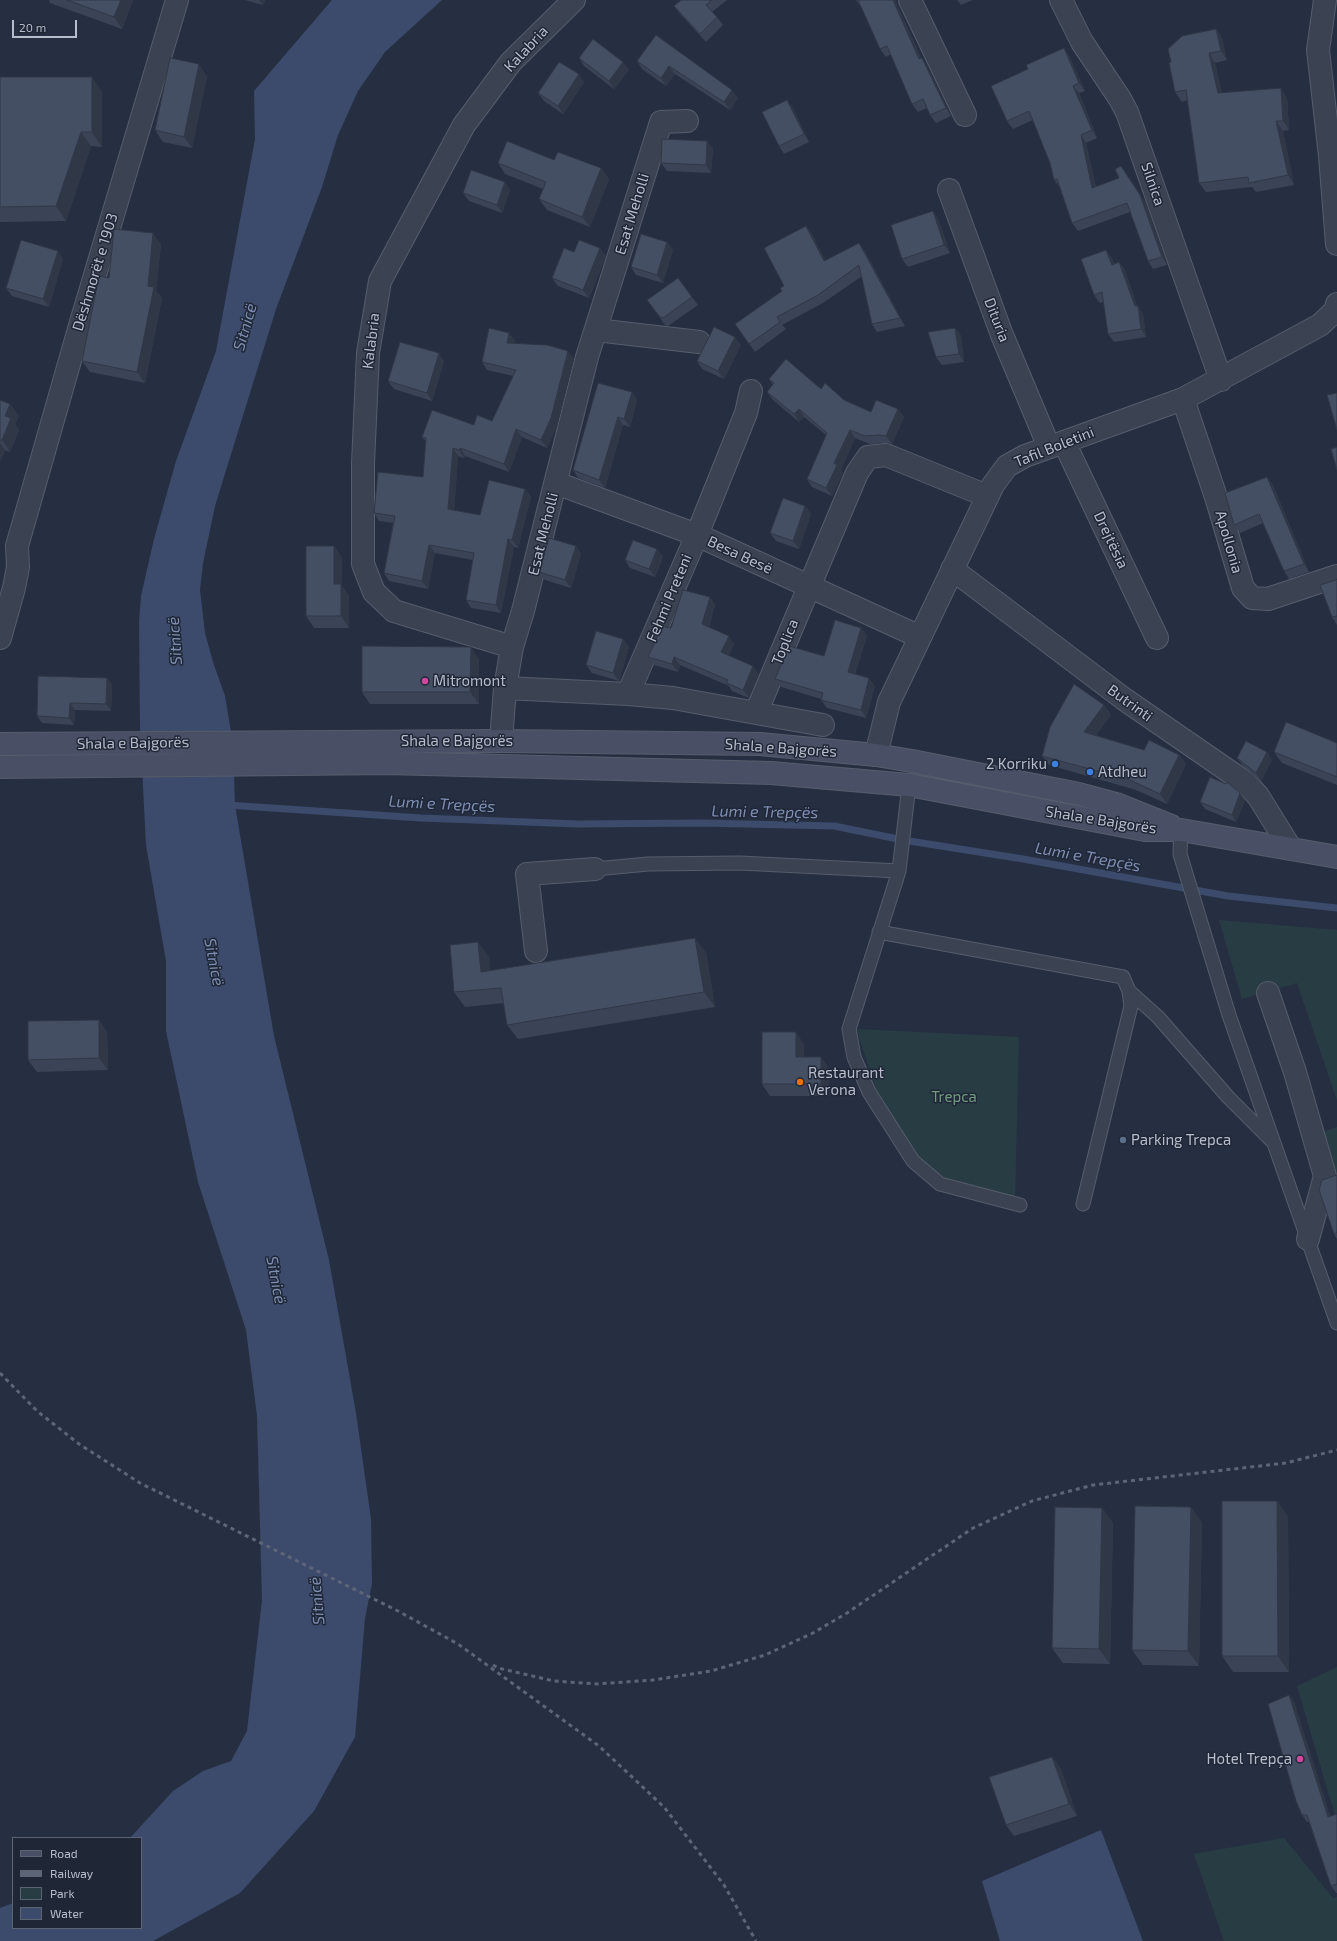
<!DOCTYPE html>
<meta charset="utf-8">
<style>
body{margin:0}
#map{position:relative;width:1337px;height:1941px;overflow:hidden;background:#262f42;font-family:"Exo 2",sans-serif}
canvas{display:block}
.legend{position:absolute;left:12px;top:1837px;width:130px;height:92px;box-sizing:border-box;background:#1f2737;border:1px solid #5c6373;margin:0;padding:5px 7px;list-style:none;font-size:12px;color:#b8bdcc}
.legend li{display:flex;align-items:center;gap:8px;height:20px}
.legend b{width:20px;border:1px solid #5c6373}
.scale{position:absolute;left:12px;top:20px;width:65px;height:18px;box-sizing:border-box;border:2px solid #b8bdcc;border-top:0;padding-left:5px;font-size:12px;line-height:14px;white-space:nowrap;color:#b8bdcc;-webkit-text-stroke:3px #1f2737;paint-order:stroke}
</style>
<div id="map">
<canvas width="1337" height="1941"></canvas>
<ul class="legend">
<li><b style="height:5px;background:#495065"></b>Road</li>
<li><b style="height:5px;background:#5d6579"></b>Railway</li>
<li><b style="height:11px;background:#283d43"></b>Park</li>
<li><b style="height:11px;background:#3c4b6b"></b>Water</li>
</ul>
<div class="scale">20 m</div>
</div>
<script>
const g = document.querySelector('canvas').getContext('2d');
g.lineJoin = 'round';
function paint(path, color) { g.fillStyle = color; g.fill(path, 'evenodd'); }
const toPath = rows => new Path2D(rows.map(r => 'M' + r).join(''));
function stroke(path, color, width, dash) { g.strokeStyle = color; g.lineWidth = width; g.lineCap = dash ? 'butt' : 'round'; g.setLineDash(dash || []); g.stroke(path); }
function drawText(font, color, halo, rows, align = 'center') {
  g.font = font + ' "Exo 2",sans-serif'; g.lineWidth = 3; g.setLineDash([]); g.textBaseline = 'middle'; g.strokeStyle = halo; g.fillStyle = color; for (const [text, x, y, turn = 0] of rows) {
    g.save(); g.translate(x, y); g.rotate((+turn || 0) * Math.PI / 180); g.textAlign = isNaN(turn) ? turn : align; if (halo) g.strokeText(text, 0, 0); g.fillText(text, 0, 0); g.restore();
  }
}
paint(toPath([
 [1219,920,1337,930,1337,1100,1297,983,1242,999],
 [856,1029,1019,1037,1015,1200,952,1182,920,1162,878,1094],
 [1337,1127,1337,1172,1335,1172,1322,1132],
 [1337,1667,1337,1819,1336,1819,1297,1686],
 [1284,1838,1333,1898,1337,1897,1337,1941,1224,1941,1194,1854]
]), '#283d43');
paint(toPath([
 [332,0,442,0,385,52,358,91,338,135,322,187,276,309,215,506,203,563,200,590,205,633,213,662,225,696,233,744,235,805,274,1036,329,1260,356,1413,371,1519,372,1584,365,1618,355,1737,314,1811,240,1893,153,1941,0,1941,0,1908,13,1903,13,1928,141,1928,141,1838,130,1838,173,1791,203,1771,231,1761,247,1731,262,1600,257,1416,246,1330,198,1182,166,1031,166,961,146,845,140,727,139,621,141,596,154,539,176,461,216,351,255,139,254,91],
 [1101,1830,1143,1941,1000,1941,982,1881]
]), '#3c4b6b');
stroke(toPath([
 [227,805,421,818,578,824,702,823,834,826,903,840,1023,859,1228,896,1337,908]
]), '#3c4b6b', 7);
const service = toPath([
 [909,785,899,871,849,1029,854,1057,869,1092,913,1161,940,1184,1020,1205],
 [1181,830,1180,854,1229,1015,1337,1323],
 [595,869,648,864,740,863,899,871],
 [879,932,1123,977,1129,991,1131,1006,1083,1204],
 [1129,991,1158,1017,1228,1097,1271,1140]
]);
const minor = toPath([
 [910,0,965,115],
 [1061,0,1082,42,1120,99,1127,112,1221,380],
 [1325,0,1318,50,1330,156,1337,244],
 [949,190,1002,335,1049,447],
 [596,330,699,342],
 [1183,399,1217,500,1243,588,1252,598,1268,599,1337,576],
 [1064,442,1157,638],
 [556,483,697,535,920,637],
 [952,569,1124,699,1246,783,1258,796,1291,849],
 [0,638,14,588,18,567,17,546,81,322,177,0],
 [512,647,394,611,374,592,363,564,363,463,368,353,380,281,464,125,511,62,574,0],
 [505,688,628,694,673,698,756,713,857,473,868,457,886,455,987,496],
 [628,694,697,535,746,413,751,391],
 [756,713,823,725],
 [501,741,505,688,512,647,523,611,587,357,661,122,687,121],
 [876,755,889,702,993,485,1007,466,1025,456,1183,399,1320,325,1335,311,1337,304],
 [536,951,527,874,595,869],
 [1268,993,1295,1072,1325,1176,1308,1239]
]);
const secondary = toPath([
 [0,744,501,741,760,744,876,755,912,761,1079,794,1116,804,1171,826],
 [0,767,387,763,771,773,909,785,1145,830,1181,830,1337,857]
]);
stroke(service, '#565d6c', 15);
stroke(minor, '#565d6c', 24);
stroke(secondary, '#565d6c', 24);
stroke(service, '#3b4252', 13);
stroke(minor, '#3b4252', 22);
stroke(secondary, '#495065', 22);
stroke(toPath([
 [0,1373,37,1411,79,1444,140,1483,398,1611,458,1644,599,1746,664,1807,724,1885,756,1941],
 [493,1665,498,1668,554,1681,597,1684,653,1680,711,1671,765,1655,813,1633,847,1613,973,1528,1032,1501,1093,1485,1286,1463,1337,1450]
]), '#5d6579', 3, [4, 4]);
paint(toPath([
 [49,0,133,0,122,29,50,3],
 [245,0,265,0,263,5],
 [681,0,727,0,712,12,717,17,723,25,706,42,680,14,674,6],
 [856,0,895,0,921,58,922,58,927,66,951,116,936,123,930,115,927,108,918,112,912,104,891,54,886,57,880,49,861,6,861,7],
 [957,0,973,0,961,5],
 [1216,29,1222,38,1227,60,1215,63,1222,93,1287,98,1289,130,1283,131,1294,185,1256,192,1252,187,1206,192,1199,183,1187,100,1182,102,1175,92,1171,62],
 [656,35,738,98,730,110,675,74,666,86,642,69,637,61],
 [1064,48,1069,56,1085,91,1079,93,1097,138,1086,143,1096,187,1146,203,1167,265,1153,269,1148,261,1130,212,1078,231,1072,223,1060,187,1054,180,1050,163,1033,120,1013,129,1007,121,1028,69],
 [579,58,623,62,629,70,614,89,584,66],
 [207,76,192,148,163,142,155,130],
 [0,77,102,91,102,147,91,146,66,221,0,222],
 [584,82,563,114,544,101,538,93],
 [793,108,809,142,784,154,779,146],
 [707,141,713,149,711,173,667,171,661,163],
 [554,160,601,168,609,179,590,227,547,210,539,199,543,189,505,174,498,163],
 [505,182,510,190,502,213,469,201,463,193],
 [938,219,950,253,908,267,902,259],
 [812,234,825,261,865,251,905,326,877,332,872,324,862,276,823,303,782,325,786,329,755,352,735,324,782,291,784,286],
 [667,242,673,250,663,283,636,275,631,267],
 [161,244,156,291,162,298,145,383,90,372,82,361,109,278],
 [1106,250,1112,258,1114,264,1119,262,1125,270,1137,306,1143,314,1146,337,1114,342,1108,334,1104,302,1100,303,1094,295],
 [574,252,606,256,589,298,558,286,552,278],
 [63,259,49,307,12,296,6,288],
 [678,278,698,305,668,326,665,325,647,300],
 [955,328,961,336,964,362,942,365,936,357],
 [509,333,515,341,514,343,574,359,557,426,547,448,522,437,509,472,465,456,464,458,458,456,454,510,480,515,525,489,531,497,518,548,514,547,501,613,471,608,466,600,473,560,435,553,428,589,389,581,384,573,393,523,379,521,374,513,423,477,426,442,422,437,492,421,513,376,487,370,482,362],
 [741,345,724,379,702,369,697,361],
 [444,361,432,401,394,389,388,381],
 [769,379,821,389,871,412,898,409,904,417,892,444,885,443,870,444,855,438,841,470,843,473,832,496,812,487,807,479,826,435,804,417,799,422,773,400,767,392,773,385],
 [632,392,637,400,630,427,623,425,605,488,578,478,573,470],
 [0,400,10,404,19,416,15,424,19,430,10,452,5,450,0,462],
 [1267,477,1273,485,1309,572,1289,579,1284,571,1263,523,1240,533,1234,525],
 [805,506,811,514,799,549,776,541,770,533],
 [334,546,342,558,342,586,349,596,349,628,314,628,306,616],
 [576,546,581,554,571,588,545,580,539,572],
 [657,549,663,557,655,577,630,568,625,560],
 [1337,579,1337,625,1332,617,1336,580],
 [710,597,715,605,709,627,734,644,729,655,759,674,749,698,732,691,729,686,680,665,678,672,654,665,648,657,671,628],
 [861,628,867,636,855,674,875,686,866,718,827,708,821,700,821,699,781,687,775,679,824,656],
 [623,639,629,647,619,681,592,673,586,665],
 [479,659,479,704,370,704,362,692],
 [107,678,112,685,111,711,75,710,74,725,42,723,37,716],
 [1104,705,1111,715,1096,735,1144,750,1179,755,1186,764,1167,804,1136,790,1049,765,1042,756],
 [1337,743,1337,785,1282,763,1274,752],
 [1237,758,1272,760,1261,781,1243,766],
 [1245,800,1236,822,1205,809,1200,802],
 [706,952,715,1007,518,1039,507,1025,504,1003,465,1007,454,992,489,957,490,971],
 [99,1020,107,1032,108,1070,37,1072,28,1060],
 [804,1044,804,1057,821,1057,829,1069,829,1096,770,1096,762,1084],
 [1337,1175,1337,1239,1334,1234],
 [1277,1501,1288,1517,1289,1672,1233,1672,1222,1656],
 [1102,1508,1113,1523,1110,1664,1063,1663,1052,1648],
 [1202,1522,1199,1666,1143,1665,1132,1650],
 [1289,1695,1294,1702,1330,1816,1337,1814,1337,1893,1336,1893,1331,1886,1309,1822,1307,1822,1302,1815],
 [1052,1757,1061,1769,1077,1816,1014,1836,1006,1825]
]), '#3b4456');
paint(toPath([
 [121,0,133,0,122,29,114,17],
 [259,0,265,0,263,5],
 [893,0,895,0,924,67,919,59],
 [1216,29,1222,38,1227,60,1221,51],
 [1064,48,1069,56,1085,91,1079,83],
 [1209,53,1215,63,1224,102,1218,93],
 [922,58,927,66,951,116,946,108],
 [623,62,629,70,614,89,609,81],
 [199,64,207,76,192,148,184,137],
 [669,66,675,74,666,86,661,78],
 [579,74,584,82,563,114,558,106],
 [92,77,102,91,102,147,92,132],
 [1073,86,1079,93,1097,138,1092,130],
 [1281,88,1287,98,1289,130,1283,121],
 [732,90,738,98,730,110,724,102],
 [787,100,793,108,809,142,804,134],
 [1276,121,1283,131,1294,185,1288,175],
 [81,132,91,146,66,221,56,206],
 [1081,135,1086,143,1098,196,1092,188],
 [707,141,713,149,711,173,706,165],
 [601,168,609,179,590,227,582,217],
 [1127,174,1146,203,1167,265,1162,257],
 [505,182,510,190,502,213,497,205],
 [933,211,938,219,950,253,944,245],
 [806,226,812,234,830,269,824,261],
 [153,233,161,244,156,291,162,298,145,383,137,372,148,286],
 [667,242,673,250,663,283,657,275],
 [859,243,865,251,905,326,900,318],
 [600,248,606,256,589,298,583,290],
 [1106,250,1112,258,1117,273,1112,265],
 [58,251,63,259,49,307,43,299],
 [1119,262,1125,270,1138,308,1138,306,1143,314,1146,337,1141,329,1135,306],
 [955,328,961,336,964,362,959,354],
 [509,333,515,341,512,351,507,343],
 [735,337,741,345,724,379,718,371],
 [568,351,574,359,557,426,547,448,541,440],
 [439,353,444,361,432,401,427,393],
 [632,392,637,400,630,427,624,419],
 [10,404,19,416,15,424,19,430,10,452,2,440,5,416],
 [799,409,804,417,799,422,794,414],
 [898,409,904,417,892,444,886,436],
 [618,417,623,425,605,488,599,480],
 [516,429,522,437,509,472,504,464],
 [850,430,855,438,841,470,843,473,832,496,826,488,834,463],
 [0,443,5,450,0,462],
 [453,448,458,456,454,517,448,509],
 [460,448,465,456,464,458,459,450],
 [1267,477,1273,485,1309,572,1304,564],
 [525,489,531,497,518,548,512,540],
 [805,506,811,514,799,549,793,541],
 [508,539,514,547,501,613,496,605],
 [429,545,435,553,428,589,422,581],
 [334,546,342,558,342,586,349,596,349,628,341,616,334,584],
 [576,546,581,554,571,588,565,580],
 [657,549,663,557,655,577,649,569],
 [710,597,715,605,707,632,702,624],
 [861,628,867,636,853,680,848,672],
 [729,636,734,644,727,660,721,652],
 [623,639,629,647,619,681,613,673],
 [471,647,479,659,479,704,470,692],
 [674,657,680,665,678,672,672,664],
 [753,666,759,674,749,698,743,690],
 [107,678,112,685,111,711,106,704],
 [869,678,875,686,866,718,861,710],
 [70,703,75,710,74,725,69,718],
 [1104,705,1111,715,1091,742,1084,732],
 [1267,752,1272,760,1261,781,1256,773],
 [1179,755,1186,764,1167,804,1160,794],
 [1240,793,1245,800,1236,822,1232,815],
 [695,938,706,952,715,1007,704,992],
 [478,942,489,957,492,987,481,972],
 [99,1020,107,1032,108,1070,99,1058],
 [796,1032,804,1044,804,1069,796,1057],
 [821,1057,829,1069,829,1096,821,1084],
 [1277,1501,1288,1517,1289,1672,1278,1656],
 [1191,1507,1202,1522,1199,1666,1188,1651],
 [1102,1508,1113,1523,1110,1664,1099,1649],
 [1289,1695,1294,1702,1333,1824,1328,1817],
 [1052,1757,1061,1769,1077,1816,1069,1804]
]), '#303746');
const building = toPath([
 [67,0,121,0,114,17,67,0],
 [681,0,712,0,706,5,717,17,700,34,674,6,681,0],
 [858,0,893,0,919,59,922,58,946,108,930,115,923,99,912,104,887,46,880,49,858,0],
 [1216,29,1221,51,1209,53,1218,93,1281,88,1283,121,1276,121,1288,175,1249,183,1248,177,1199,183,1186,90,1175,92,1169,63,1171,62,1168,49,1182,36,1216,29],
 [656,35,732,90,724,102,669,66,661,78,637,61,656,35],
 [593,39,623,62,609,81,579,58,593,39],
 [1064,48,1079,83,1073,86,1092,130,1081,135,1092,188,1119,178,1115,169,1121,166,1140,195,1162,257,1148,261,1127,203,1072,223,1057,179,1054,180,1050,163,1029,111,1007,121,991,86,1028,69,1026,65,1064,48],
 [170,58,199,64,184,137,155,130,170,58],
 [559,62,579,74,558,106,538,93,559,62],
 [0,77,92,77,92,132,81,132,56,206,0,207,0,77],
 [787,100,804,134,779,146,762,112,787,100],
 [662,139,707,141,706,165,661,163,662,139],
 [507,141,554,160,558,152,601,168,582,217,539,199,546,182,498,163,507,141],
 [471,170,505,182,497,205,463,193,471,170],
 [933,211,944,245,902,259,891,225,933,211],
 [806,226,824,261,859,243,900,318,872,324,859,265,818,295,777,317,780,322,749,344,735,324,782,291,780,288,784,286,764,248,806,226],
 [114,229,153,233,148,286,154,287,137,372,82,361,99,276,109,278,114,229],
 [641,234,667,242,657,275,631,267,641,234],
 [21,240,58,251,43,299,6,288,21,240],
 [579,240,600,248,583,290,552,278,564,248,574,252,579,240],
 [1106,250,1112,265,1119,262,1135,306,1138,306,1141,329,1108,334,1102,292,1094,295,1081,259,1106,250],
 [678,278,692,297,663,318,660,317,647,300,678,278],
 [714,327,735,337,718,371,697,361,714,327],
 [489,328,509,333,507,343,547,345,568,351,551,418,541,440,516,429,504,464,460,448,459,450,453,448,448,509,480,515,489,480,525,489,512,540,508,539,496,605,466,600,474,553,429,545,422,581,384,573,395,516,374,513,378,472,423,477,426,438,422,437,432,410,474,425,477,415,492,421,516,370,482,362,489,328],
 [955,328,959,354,936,357,928,332,955,328],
 [400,342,439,353,427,393,388,381,400,342],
 [786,359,821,389,825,383,844,400,871,412,876,400,898,409,886,436,879,435,865,436,850,430,834,463,837,465,826,488,807,479,827,433,799,409,794,414,767,392,774,383,769,379,786,359],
 [598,383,632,392,624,419,618,417,599,480,573,470,598,383],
 [1337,393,1337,430,1327,395,1337,393],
 [0,400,10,404,5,416,11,418,2,440,0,440,0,400],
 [1337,447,1337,470,1331,449,1337,447],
 [1267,477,1304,564,1284,571,1259,514,1234,525,1225,493,1267,477],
 [783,498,805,506,793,541,770,533,783,498],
 [549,538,576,546,565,580,539,572,549,538],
 [633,540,657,549,649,569,625,560,633,540],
 [306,546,334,546,334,584,341,584,341,616,306,616,306,546],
 [1337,579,1337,616,1332,617,1320,585,1336,580,1337,579],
 [683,590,710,597,702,624,729,636,721,652,753,666,743,690,726,683,728,680,674,657,672,664,648,657,662,626,671,628,683,590],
 [835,620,861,628,848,672,869,678,861,710,821,700,823,693,775,679,789,646,824,656,835,620],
 [596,631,623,639,613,673,586,665,596,631],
 [362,646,471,647,470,692,362,692,362,646],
 [38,676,107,678,106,704,70,703,69,718,37,716,38,676],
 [1074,684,1104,705,1084,732,1144,750,1149,740,1179,755,1160,794,1130,780,1042,756,1050,727,1074,684],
 [1286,722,1337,743,1337,777,1274,752,1286,722],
 [1246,741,1267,752,1256,773,1237,758,1246,741],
 [1210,777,1226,784,1227,782,1240,793,1232,815,1200,802,1210,777],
 [695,938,704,992,507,1025,501,988,454,992,450,945,478,942,481,972,695,938],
 [99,1020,99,1058,28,1060,28,1021,99,1020],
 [762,1032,796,1032,796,1057,821,1057,821,1084,762,1084,762,1032],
 [1337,1175,1337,1232,1334,1234,1319,1190,1322,1180,1337,1175],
 [1222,1501,1277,1501,1278,1656,1222,1656,1222,1501],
 [1135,1506,1191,1507,1188,1651,1132,1650,1135,1506],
 [1055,1507,1102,1508,1099,1649,1052,1648,1055,1507],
 [1289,1695,1328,1817,1337,1814,1337,1884,1331,1886,1307,1815,1302,1815,1296,1801,1268,1704,1289,1695],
 [1052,1757,1069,1804,1006,1825,989,1777,1052,1757]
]);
paint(building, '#454f64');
stroke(building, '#303746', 1);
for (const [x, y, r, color] of [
 [425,681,4,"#d1479c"],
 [1055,764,4,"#3f7fe0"],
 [1090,772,4,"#3f7fe0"],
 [800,1082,4,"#e8710a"],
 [1123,1140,4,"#5c6f8a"],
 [1300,1759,4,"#d1479c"]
]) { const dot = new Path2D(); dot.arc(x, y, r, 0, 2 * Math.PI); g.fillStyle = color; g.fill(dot); stroke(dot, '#1f2737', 1.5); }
drawText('15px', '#b8bdcc', '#1f2737', [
 ["Kalabria",526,49,-47],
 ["Silnica",1153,184,71],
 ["Esat Meholli",632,214,-73],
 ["Dëshmorët e 1903",95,272,-73],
 ["Dituria",997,320,69],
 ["Kalabria",371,341,-83],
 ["Tafil Boletini",1054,447,-22],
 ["Esat Meholli",543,534,-76],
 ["Drejtësia",1111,540,65],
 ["Apollonia",1229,542,74],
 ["Besa Besë",740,555,25],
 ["Fehmi Preteni",669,598,-67],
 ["Toplica",785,642,-68],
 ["Butrinti",1130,703,36],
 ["Shala e Bajgorës",457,741],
 ["Shala e Bajgorës",133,743,-1],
 ["Shala e Bajgorës",781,748,4],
 ["Shala e Bajgorës",1101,820,9]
]);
drawText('15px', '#b8bdcc', '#1f2737', [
 ["Mitromont",433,681],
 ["2 Korriku",1047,764,"right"],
 ["Atdheu",1098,772],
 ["Restaurant",808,1073],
 ["Verona",808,1090],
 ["Parking Trepca",1131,1140],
 ["Hotel Trepça",1292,1759,"right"]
], 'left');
drawText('15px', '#6f9d7e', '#1f2737', [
 ["Trepca",954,1097]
]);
drawText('italic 16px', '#7f8fb3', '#1f2737', [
 ["Sitnicë",245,327,-74],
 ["Sitnicë",175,641,-94],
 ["Lumi e Trepçës",442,804,3],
 ["Lumi e Trepçës",765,812,1],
 ["Lumi e Trepçës",1088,857,10],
 ["Sitnicë",214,962,79],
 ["Sitnicë",276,1280,79],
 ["Sitnicë",317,1601,-95]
]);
</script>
